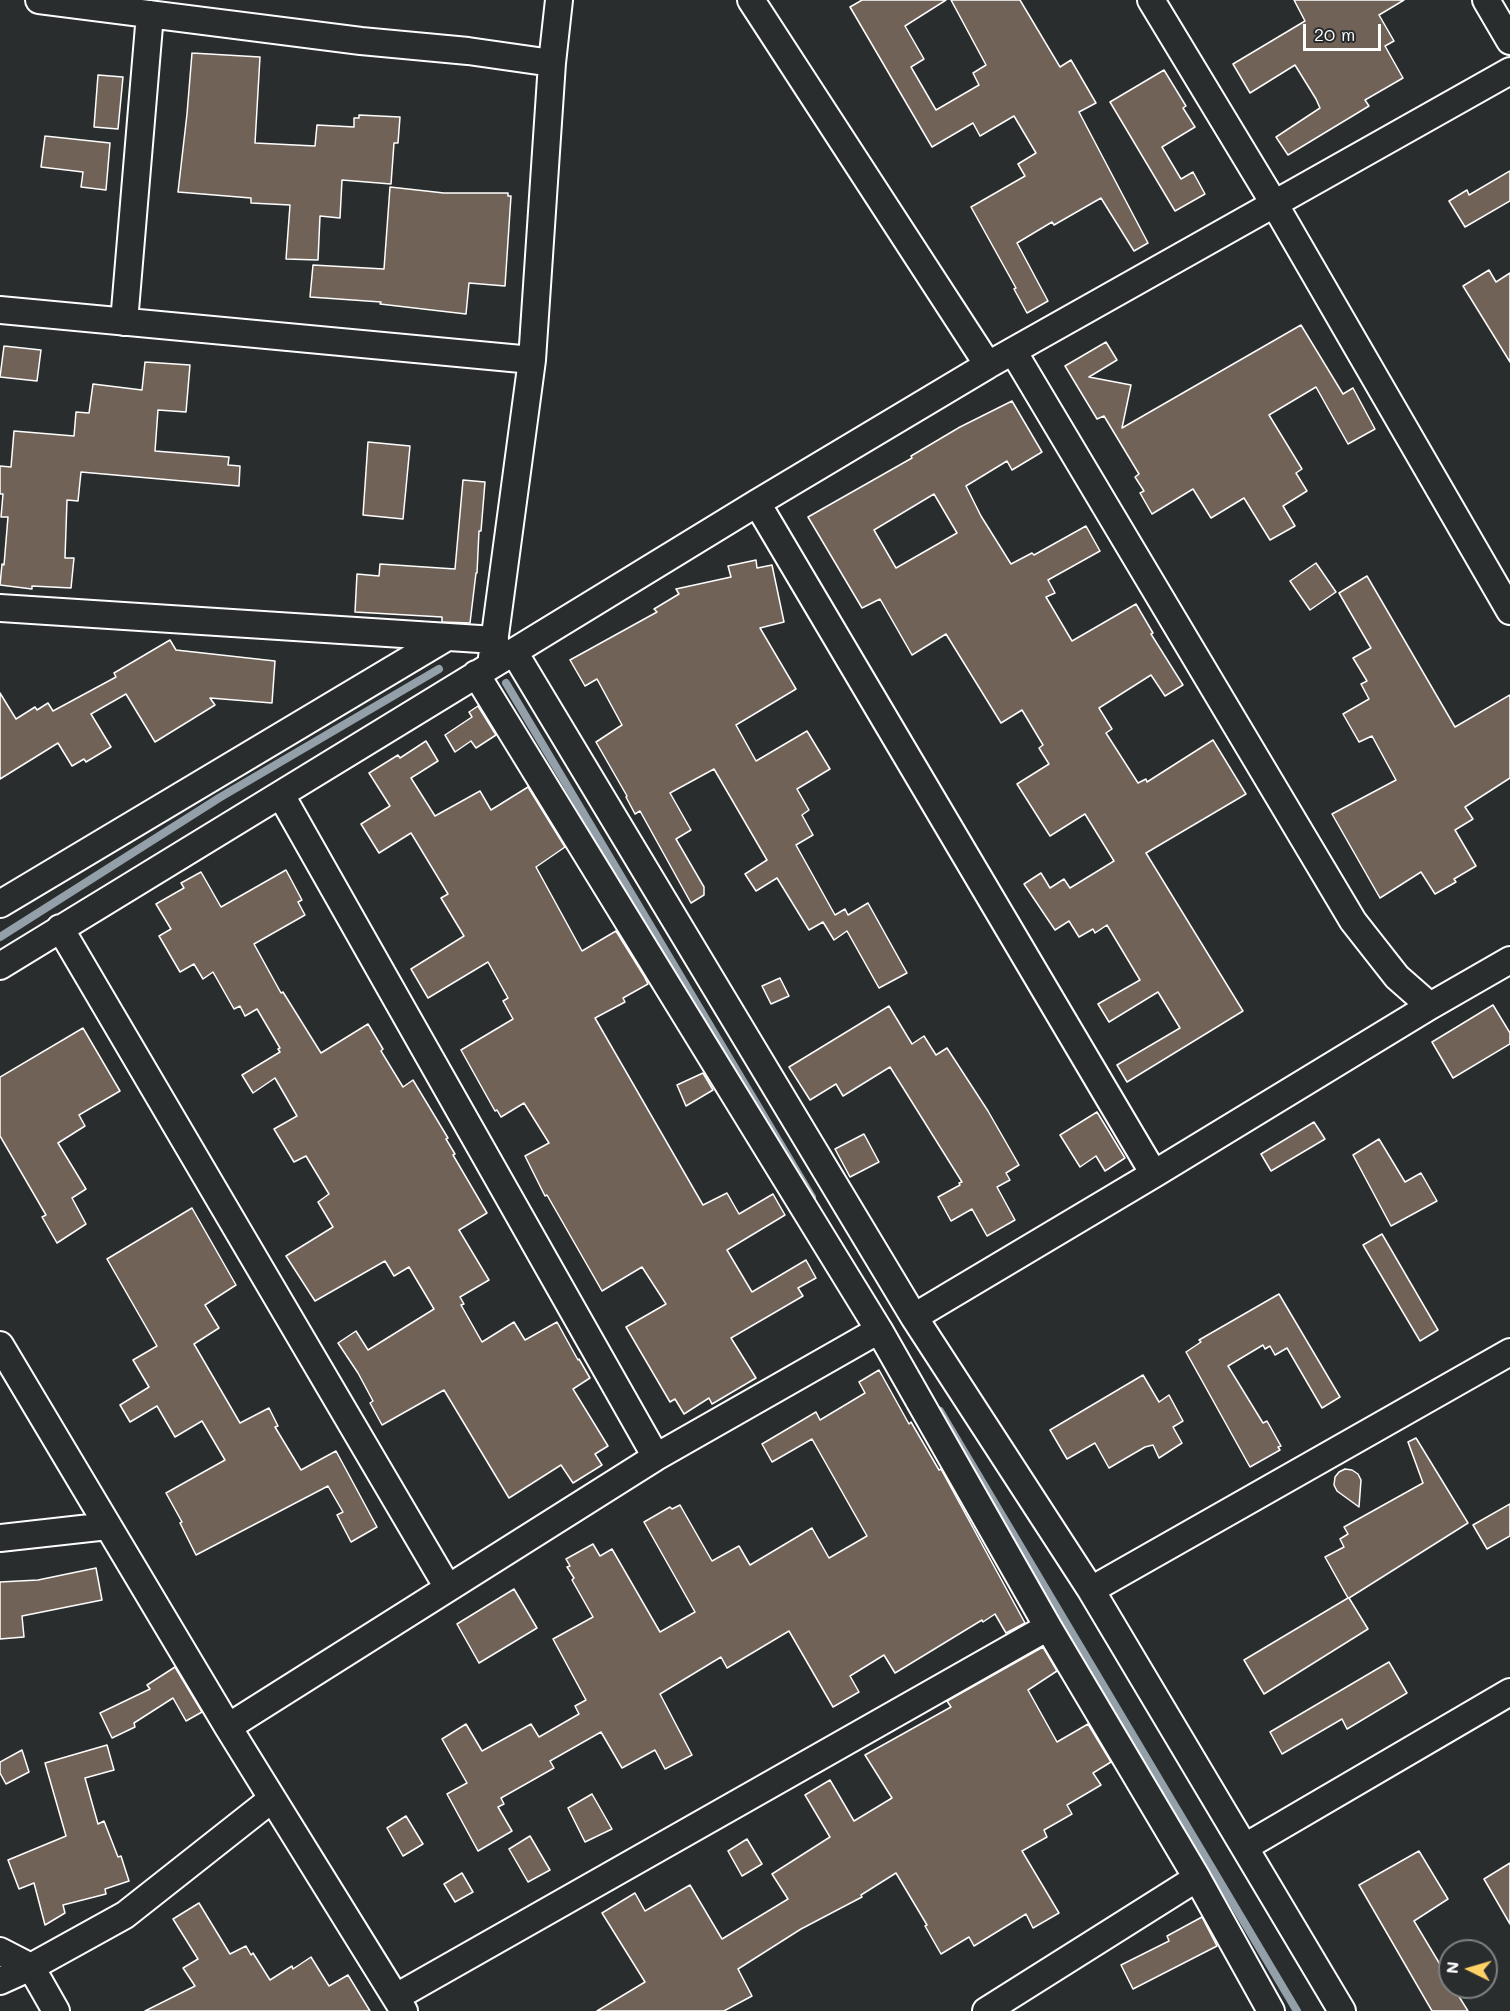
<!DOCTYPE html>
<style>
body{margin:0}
#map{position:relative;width:1510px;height:2011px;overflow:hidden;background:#2a2d2e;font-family:Mali,sans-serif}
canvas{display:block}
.north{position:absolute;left:1438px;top:1939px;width:60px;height:60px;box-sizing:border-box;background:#2a2d2e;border:2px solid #7f8182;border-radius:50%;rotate:275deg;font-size:16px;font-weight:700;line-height:24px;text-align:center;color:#fff}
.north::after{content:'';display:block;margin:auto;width:21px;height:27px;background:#ffd166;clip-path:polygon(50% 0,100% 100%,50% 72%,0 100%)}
.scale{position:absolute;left:1303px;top:24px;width:78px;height:27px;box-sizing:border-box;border:3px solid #fff;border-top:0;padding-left:8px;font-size:18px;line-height:21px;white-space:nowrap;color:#fff;-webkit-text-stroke:4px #2a2d2e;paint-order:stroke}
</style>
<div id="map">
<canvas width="1510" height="2011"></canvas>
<div class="north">N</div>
<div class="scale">20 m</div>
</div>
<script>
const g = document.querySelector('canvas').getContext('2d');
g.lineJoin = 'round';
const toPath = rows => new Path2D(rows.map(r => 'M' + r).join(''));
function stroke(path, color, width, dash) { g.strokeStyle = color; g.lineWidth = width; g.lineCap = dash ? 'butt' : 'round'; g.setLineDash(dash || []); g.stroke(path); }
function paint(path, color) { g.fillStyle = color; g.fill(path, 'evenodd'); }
stroke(toPath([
 [506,683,812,1197],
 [0,937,219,798,439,669],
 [940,1411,1297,2011]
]), '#94a0a9', 8);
const building = toPath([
 [862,0,946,0,905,26,924,59,911,67,936,110,979,85,973,73,986,65,951,0,1020,0,1060,67,1071,60,1096,103,1079,112,1148,243,1134,251,1101,198,1054,225,1052,222,1017,243,1048,301,1027,313,1014,289,1016,288,971,207,1025,176,1018,164,1036,153,1014,116,980,136,973,123,932,147,850,7,862,0],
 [1294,0,1404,0,1379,15,1394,41,1385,46,1403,78,1365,100,1369,106,1288,155,1276,137,1320,108,1316,99,1295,65,1250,93,1233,64,1305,21,1294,0],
 [192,53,260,57,255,143,315,146,317,125,354,127,354,118,359,118,359,115,400,117,398,143,394,143,391,184,342,180,340,218,320,216,318,260,286,259,290,205,251,203,251,198,178,192,187,114,192,53],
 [1164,70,1186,106,1183,108,1195,127,1162,147,1181,179,1193,172,1205,194,1175,211,1110,102,1164,70],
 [98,75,123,77,118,129,94,127,98,75],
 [45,136,110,143,106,190,81,187,83,172,41,167,45,136],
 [1510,171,1510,201,1465,227,1449,201,1467,190,1469,195,1510,171],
 [390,187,444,193,508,193,508,196,511,196,505,286,469,283,466,314,380,304,381,302,310,297,313,265,384,269,390,187],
 [1489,270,1496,282,1510,273,1510,362,1463,286,1489,270],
 [1301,325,1343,394,1353,388,1375,429,1348,444,1316,387,1269,415,1302,469,1296,473,1307,491,1283,506,1295,526,1270,540,1244,498,1211,518,1193,489,1152,514,1140,493,1144,491,1135,477,1139,474,1104,416,1097,419,1065,366,1106,342,1117,360,1089,377,1131,385,1122,428,1301,325],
 [4,346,41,350,37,381,0,377,4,346],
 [145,362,190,365,186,412,158,410,155,451,229,457,228,465,240,466,239,486,81,472,78,501,67,500,65,558,74,558,71,588,32,586,32,589,0,585,2,564,4,565,8,517,1,517,3,494,0,494,0,466,11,467,14,431,74,436,76,412,89,413,93,384,142,390,145,362],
 [1012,401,1042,452,1012,470,1007,461,966,486,981,516,1011,564,1032,553,1034,555,1086,526,1100,551,1048,580,1055,593,1046,597,1072,641,1136,604,1153,633,1151,634,1183,685,1165,696,1151,675,1099,708,1112,729,1106,733,1138,783,1146,779,1147,782,1213,740,1246,794,1146,853,1243,1011,1127,1082,1117,1065,1180,1028,1158,992,1109,1022,1098,1004,1140,980,1107,925,1095,933,1093,929,1079,937,1069,921,1055,930,1024,884,1041,873,1050,888,1064,879,1070,888,1114,861,1085,814,1050,836,1017,784,1049,764,1039,748,1043,745,1022,710,1001,723,946,634,912,655,880,599,862,608,808,517,912,458,911,456,960,427,1012,401],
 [934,494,957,533,896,568,874,530,934,494],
 [368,442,410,446,403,519,363,515,368,442],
 [463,480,485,482,481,531,479,531,477,573,476,573,470,623,442,622,442,617,355,612,357,574,379,576,380,564,455,569,463,480],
 [756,560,757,568,772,565,784,622,760,628,796,689,736,725,756,761,807,731,830,769,797,789,809,810,802,815,813,835,796,845,835,915,845,909,848,915,868,903,907,973,879,988,847,931,834,940,823,922,809,930,777,878,756,891,745,874,767,860,714,769,670,793,691,830,676,839,704,887,704,895,691,903,640,811,635,814,626,797,627,796,596,742,622,725,597,679,585,686,570,660,657,612,654,609,679,594,676,589,731,577,728,566,756,560],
 [1316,563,1336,592,1310,610,1290,581,1316,563],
 [1367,576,1455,727,1510,695,1510,778,1465,807,1473,819,1455,830,1476,866,1454,879,1456,882,1435,894,1421,872,1380,898,1332,814,1396,780,1372,736,1359,742,1343,714,1369,699,1361,684,1367,681,1353,658,1371,648,1339,593,1367,576],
 [170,640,176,650,275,661,272,703,210,698,215,705,155,742,126,694,91,714,111,747,86,762,84,759,72,766,58,743,0,779,0,693,16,719,35,707,37,710,48,703,53,711,116,677,114,673,170,640],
 [478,706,496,735,476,748,471,741,455,752,445,735,472,717,469,712,478,706],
 [426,741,438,761,411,778,435,816,480,791,491,810,528,787,565,847,536,867,582,951,616,931,644,976,648,984,623,998,625,1002,595,1018,703,1205,727,1193,739,1214,773,1194,785,1215,727,1250,752,1292,806,1260,816,1278,798,1288,803,1296,731,1338,756,1378,712,1404,709,1398,684,1414,675,1399,670,1402,626,1327,666,1304,642,1267,602,1291,547,1195,545,1196,525,1156,549,1143,524,1103,501,1117,497,1110,495,1111,461,1050,513,1019,503,1001,508,998,488,962,428,998,411,969,464,936,441,898,448,894,411,833,379,853,361,824,390,806,369,773,398,755,400,758,426,741],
 [286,870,302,900,298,902,305,915,254,944,281,993,283,992,321,1053,368,1024,383,1049,381,1051,403,1087,413,1080,448,1138,446,1139,455,1154,453,1155,487,1213,459,1230,489,1280,460,1297,464,1304,461,1305,482,1342,514,1322,525,1340,557,1322,578,1360,579,1359,590,1378,573,1389,608,1446,595,1454,602,1465,573,1483,561,1465,509,1498,444,1390,382,1425,370,1403,373,1401,358,1373,338,1343,356,1331,368,1350,434,1309,409,1267,394,1276,385,1261,315,1301,286,1256,333,1227,318,1202,329,1194,306,1156,294,1162,274,1129,297,1116,275,1078,253,1093,242,1075,280,1052,278,1049,280,1048,257,1009,245,1016,240,1006,234,1009,213,972,203,979,194,964,180,972,159,936,171,929,156,904,184,888,181,883,201,872,221,907,286,870],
 [780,978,789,996,771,1004,762,986,780,978],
 [1493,1005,1510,1033,1510,1044,1453,1078,1432,1042,1493,1005],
 [889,1006,912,1044,924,1036,936,1055,947,1048,988,1111,1019,1165,1006,1173,1010,1180,997,1187,1015,1220,987,1236,972,1209,951,1221,938,1197,960,1185,959,1183,962,1182,890,1067,843,1096,836,1084,810,1100,789,1067,889,1006],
 [83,1028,120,1091,79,1115,85,1126,58,1143,86,1189,72,1198,86,1224,57,1243,42,1217,46,1215,0,1136,0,1077,83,1028],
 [703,1073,713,1090,686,1106,677,1085,703,1073],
 [1097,1112,1125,1158,1105,1171,1096,1156,1080,1167,1060,1135,1097,1112],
 [1314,1122,1325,1139,1271,1171,1261,1154,1314,1122],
 [864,1134,879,1162,850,1177,835,1149,864,1134],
 [1379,1139,1405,1182,1421,1173,1437,1201,1391,1226,1353,1155,1379,1139],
 [192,1208,236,1285,205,1305,219,1328,194,1344,240,1423,269,1408,278,1426,275,1427,301,1470,336,1451,377,1527,351,1542,337,1515,343,1512,328,1486,196,1555,180,1523,182,1522,166,1493,225,1460,202,1421,175,1437,157,1406,130,1422,120,1405,149,1387,133,1360,157,1346,107,1259,192,1208],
 [1382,1234,1438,1330,1420,1341,1363,1245,1382,1234],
 [1279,1294,1340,1397,1322,1408,1287,1348,1275,1355,1270,1346,1265,1349,1263,1345,1228,1366,1263,1423,1267,1421,1281,1446,1278,1447,1280,1450,1250,1467,1186,1352,1201,1342,1199,1340,1279,1294],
 [879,1370,909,1424,911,1422,939,1470,941,1469,1025,1623,1006,1633,995,1614,983,1622,982,1620,895,1673,884,1655,850,1676,859,1692,833,1707,789,1631,727,1668,721,1657,660,1694,692,1755,665,1769,655,1750,622,1768,601,1732,550,1761,554,1768,501,1798,504,1804,498,1807,512,1831,478,1851,447,1794,467,1783,442,1739,466,1724,482,1751,531,1724,539,1737,579,1714,575,1706,586,1700,553,1639,593,1617,572,1580,574,1578,567,1567,570,1566,566,1559,593,1544,600,1556,612,1549,660,1632,695,1612,644,1522,670,1507,672,1509,680,1505,712,1561,739,1546,750,1565,812,1528,829,1558,867,1536,812,1439,772,1462,762,1444,816,1412,820,1420,865,1393,859,1382,879,1370],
 [1143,1375,1159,1402,1169,1395,1183,1421,1173,1427,1182,1443,1159,1458,1153,1445,1145,1447,1109,1468,1095,1443,1067,1459,1050,1430,1143,1375],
 [1416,1438,1468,1523,1349,1598,1368,1629,1264,1694,1244,1660,1348,1598,1325,1557,1344,1547,1340,1539,1348,1534,1344,1527,1423,1483,1408,1442,1416,1438],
 [1345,1469,1352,1470,1358,1474,1361,1480,1359,1507,1337,1491,1334,1485,1335,1477,1339,1472,1345,1469],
 [1510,1504,1510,1536,1487,1549,1473,1525,1510,1504],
 [96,1568,102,1600,22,1616,24,1637,0,1639,0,1582,38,1580,96,1568],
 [514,1589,537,1628,479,1663,457,1624,514,1589],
 [1043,1647,1057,1671,1028,1690,1057,1742,1088,1724,1111,1762,1093,1773,1101,1785,1067,1805,1072,1814,1044,1830,1047,1837,1022,1851,1059,1913,1033,1928,1026,1914,974,1946,969,1937,941,1954,925,1926,927,1925,896,1873,861,1895,862,1897,801,1929,738,1969,752,1996,724,2011,597,2011,645,1982,602,1913,635,1893,645,1911,690,1885,722,1939,788,1899,772,1874,830,1837,805,1795,830,1780,854,1821,892,1798,865,1755,951,1707,947,1701,1043,1647],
 [1389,1662,1407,1693,1347,1729,1342,1719,1282,1754,1270,1732,1389,1662],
 [175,1667,202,1712,186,1721,173,1698,134,1723,135,1727,112,1738,100,1713,150,1689,147,1685,175,1667],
 [107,1745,114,1770,85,1778,98,1824,104,1821,118,1857,121,1856,129,1881,105,1889,106,1894,63,1905,65,1913,45,1925,34,1883,19,1889,8,1860,66,1836,45,1763,107,1745],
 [22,1750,29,1772,6,1784,0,1773,0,1762,22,1750],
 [592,1794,612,1829,585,1842,568,1808,592,1794],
 [406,1816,423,1844,403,1856,387,1828,406,1816],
 [530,1836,550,1870,528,1882,509,1849,530,1836],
 [747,1839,762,1864,742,1876,728,1851,747,1839],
 [1419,1851,1448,1899,1414,1921,1450,1981,1450,1987,1453,1987,1468,2011,1432,2011,1359,1885,1419,1851],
 [1510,1863,1510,1924,1484,1879,1510,1863],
 [462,1873,473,1892,455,1902,444,1884,462,1873],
 [199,1903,230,1954,246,1946,251,1955,253,1953,270,1980,292,1966,293,1969,311,1957,329,1986,348,1975,370,2011,145,2011,195,1986,183,1968,198,1959,173,1919,199,1903],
 [1202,1917,1217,1946,1133,1989,1121,1965,1169,1941,1167,1936,1202,1917]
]);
paint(building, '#716258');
stroke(building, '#fff', 1.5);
const minor = toPath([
 [39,0,361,41,468,51,552,63],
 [751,0,988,365],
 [1151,0,1275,205,1510,611],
 [1486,0,1510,41],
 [0,310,532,360],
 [124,322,150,14],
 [1013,351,1353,921,1397,977,1430,1006],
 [757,503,1154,1174],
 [0,608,495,640],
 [514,652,914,1317,1091,1590,1342,2011],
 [491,665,532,360,552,63,559,0],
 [476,674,879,1330,1048,1627,1197,1878,1271,2011],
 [281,795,656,1457],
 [0,904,447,637],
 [60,928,448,1588],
 [0,966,757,503,988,365,1510,71],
 [914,1317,1154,1174,1430,1006,1510,960],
 [0,1345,228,1727,404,2011],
 [0,1538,108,1526],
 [1091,1590,1510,1352],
 [228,1727,656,1457,879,1330],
 [1245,1847,1510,1692],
 [0,1951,31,1967,56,2011],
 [0,1981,31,1967,125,1915,272,1799],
 [396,1997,1048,1627],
 [986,2011,1197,1878]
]);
stroke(minor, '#fff', 30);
stroke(minor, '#2a2d2e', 26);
</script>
